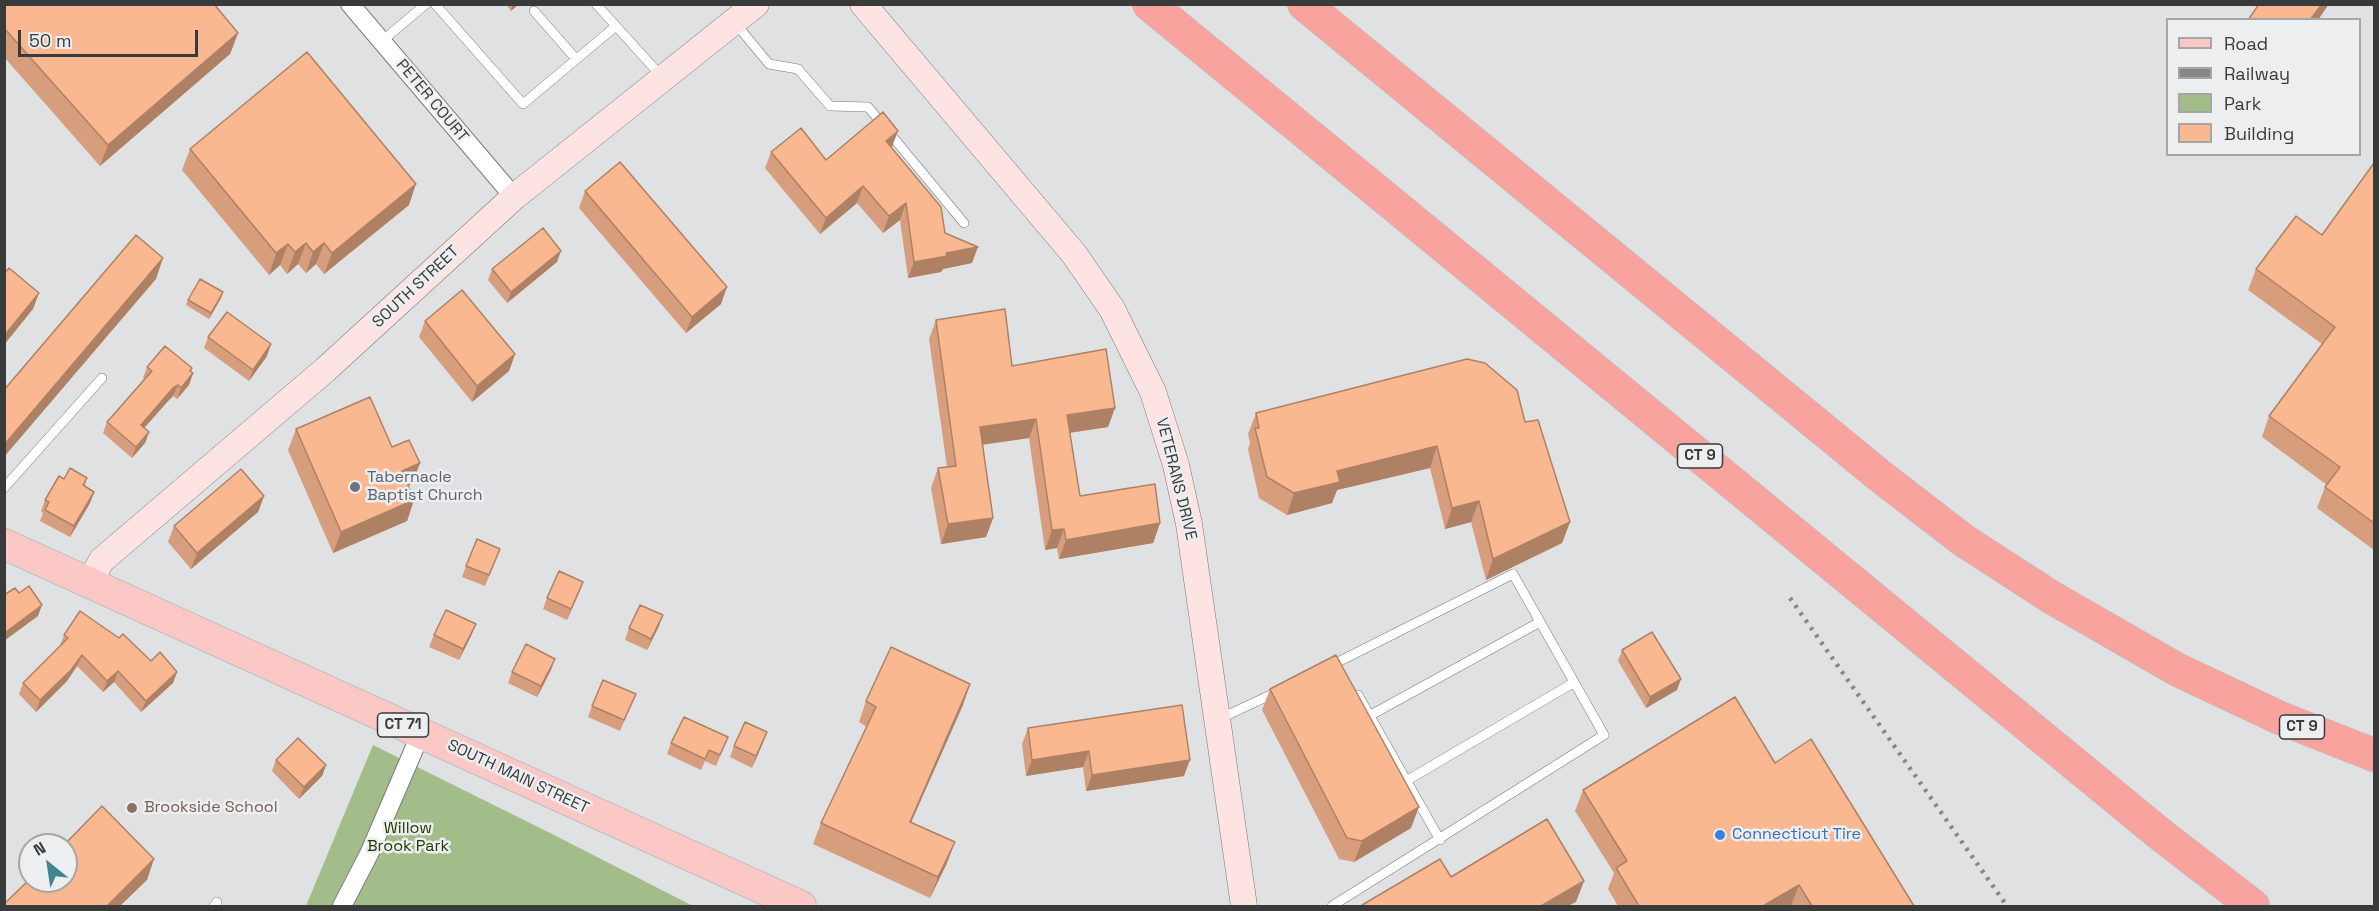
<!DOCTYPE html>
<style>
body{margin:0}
#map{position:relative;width:2379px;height:911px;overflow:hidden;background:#dfe1e3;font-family:"Space Grotesk",sans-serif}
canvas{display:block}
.frame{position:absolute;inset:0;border:6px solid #393a3a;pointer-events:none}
.legend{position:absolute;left:2166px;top:18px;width:195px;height:138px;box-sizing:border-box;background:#eceef0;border:2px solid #a4a6a7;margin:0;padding:8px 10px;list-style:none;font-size:18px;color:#393a3a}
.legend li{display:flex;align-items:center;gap:12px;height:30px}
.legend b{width:30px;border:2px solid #a4a6a7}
.north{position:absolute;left:18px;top:833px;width:60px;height:60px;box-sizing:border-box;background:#eceef0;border:2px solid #a4a6a7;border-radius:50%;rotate:330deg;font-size:16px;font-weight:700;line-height:24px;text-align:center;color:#393a3a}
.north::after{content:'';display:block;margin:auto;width:21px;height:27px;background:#408691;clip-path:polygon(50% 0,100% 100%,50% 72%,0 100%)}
.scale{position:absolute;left:18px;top:30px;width:180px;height:27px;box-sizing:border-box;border:3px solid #393a3a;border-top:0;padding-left:8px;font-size:18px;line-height:21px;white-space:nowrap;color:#393a3a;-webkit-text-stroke:4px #eceef0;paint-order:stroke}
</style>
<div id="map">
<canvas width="2379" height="911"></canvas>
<div class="frame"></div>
<ul class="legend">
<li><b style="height:8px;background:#fbc8c5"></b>Road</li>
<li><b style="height:8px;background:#858788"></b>Railway</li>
<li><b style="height:16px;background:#a3bd8a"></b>Park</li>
<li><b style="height:16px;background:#f9b890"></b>Building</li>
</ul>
<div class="north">N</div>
<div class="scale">50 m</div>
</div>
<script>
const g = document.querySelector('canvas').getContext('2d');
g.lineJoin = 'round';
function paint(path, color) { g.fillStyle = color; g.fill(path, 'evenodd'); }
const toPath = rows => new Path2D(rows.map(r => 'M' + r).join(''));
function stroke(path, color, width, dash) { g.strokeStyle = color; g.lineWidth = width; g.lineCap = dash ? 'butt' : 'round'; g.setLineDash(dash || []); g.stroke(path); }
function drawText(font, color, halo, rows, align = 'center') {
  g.font = font + ' "Space Grotesk",sans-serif'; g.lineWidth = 5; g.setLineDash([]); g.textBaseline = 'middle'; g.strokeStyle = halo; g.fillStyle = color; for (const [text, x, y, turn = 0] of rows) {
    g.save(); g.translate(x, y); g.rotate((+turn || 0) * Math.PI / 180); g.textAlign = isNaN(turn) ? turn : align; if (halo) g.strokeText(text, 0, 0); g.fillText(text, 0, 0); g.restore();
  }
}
paint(toPath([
 [373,745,554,835,693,906,306,906]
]), '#a3bd8a');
const lane = toPath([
 [435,4,523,104,616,26,661,76],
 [596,4,616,26],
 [534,11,576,59],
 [736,24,769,64,798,69,830,106,868,107,964,223],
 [382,41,426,4],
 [4,488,102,378],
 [1330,666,1513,574,1604,735,1332,906],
 [1358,695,1440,840],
 [1369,716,1540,622],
 [1219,719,1277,692],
 [1406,781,1573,683],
 [214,906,217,902]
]);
const street = toPath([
 [350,4,514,197],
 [342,906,369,854,421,733]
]);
const secondary = toPath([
 [863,4,1074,254,1112,309,1153,392,1176,465,1189,524,1244,906],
 [89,582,102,560,325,370,514,197,756,4]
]);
const primary = toPath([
 [4,544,801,906]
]);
const highway = toPath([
 [1149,4,2160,834,2253,906],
 [1304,4,1880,476,1963,540,2051,597,2178,670,2280,718,2374,755]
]);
stroke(lane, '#797b7d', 10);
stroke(street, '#797b7d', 20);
stroke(secondary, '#797b7d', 27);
stroke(primary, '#bcbcbc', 32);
stroke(highway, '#bcbcbc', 34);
stroke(lane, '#fff', 9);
stroke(street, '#fff', 18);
stroke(secondary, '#fde3e2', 26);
stroke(primary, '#fbc8c5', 30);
stroke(highway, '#f9a39f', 33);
stroke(toPath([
 [1790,598,2007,906]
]), '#858788', 4.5, [3, 6]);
paint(toPath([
 [4,4,238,33,230,54,100,166,4,57],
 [506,4,519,4,511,11],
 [892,147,891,148,945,233,972,263,943,269,941,272,908,278,900,220,883,233,857,203,820,234,765,168,771,152,826,160],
 [190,149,409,205,324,274,316,264,306,273,298,264,287,274,280,265,269,275,182,170],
 [2374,163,2374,550,2317,508,2325,487,2327,485,2262,437,2269,416,2322,344,2248,290,2256,269,2322,235],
 [585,191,721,304,686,333,579,208],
 [557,262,507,303,488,280,492,269],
 [223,292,221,298,209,319,186,305,188,300],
 [936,320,1012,366,1108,427,1070,433,1080,496,1160,523,1153,543,1059,559,1057,548,1045,550,1029,438,982,445,993,518,986,537,941,544,931,488,938,468,947,467,929,339],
 [425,321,515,354,509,371,472,402,419,337],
 [208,337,267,356,249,381,204,348],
 [147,367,191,372,193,373,189,385,177,399,173,396,169,400,144,428,149,432,145,443,132,458,103,433,107,422,144,379,143,378],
 [1256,413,1525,422,1570,522,1562,543,1486,580,1471,522,1445,529,1430,468,1337,490,1332,503,1287,515,1259,498,1248,449,1250,443,1248,434],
 [296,429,392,447,420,463,412,484,408,486,414,500,407,521,333,553,288,450],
 [87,478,85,486,94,492,90,503,70,537,40,521,43,513,41,511,45,500,64,479],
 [264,496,258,512,191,569,168,542,174,526],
 [496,560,485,586,462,577,466,566],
 [583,582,567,620,543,609,547,598],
 [476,624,471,636,459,660,429,647,434,635],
 [659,626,647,650,625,640,629,628],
 [64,635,151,661,177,672,173,683,141,712,114,682,103,692,77,666,67,681,36,712,19,694,23,683,60,646],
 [1622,650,1677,690,1646,708,1618,661],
 [551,670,537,697,508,683,512,672],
 [1270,689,1411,828,1354,862,1339,859,1262,710],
 [636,694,620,731,588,717,592,706],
 [866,701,963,705,911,822,947,863,930,898,813,844,821,823,867,727,859,722],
 [1028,728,1184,776,1086,791,1083,767,1026,776,1022,744],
 [767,732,752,768,730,757,734,746],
 [728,737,716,766,705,761,701,770,667,754,671,743],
 [276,760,326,765,322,776,299,799,272,771],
 [1775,763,1914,906,1618,906,1608,889,1614,873,1575,811,1583,790]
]), '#d69e7c');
paint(toPath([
 [513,4,519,4,511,11],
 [2322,4,2329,4,2318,20,2310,20],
 [238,33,230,54,100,166,108,145],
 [898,131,892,147,880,158,886,141],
 [416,184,409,205,324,274,332,253],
 [863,186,857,203,820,234,826,218],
 [906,203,900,220,883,233,889,216],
 [306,243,298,264,287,274,295,252],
 [324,243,316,264,306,273,313,252],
 [288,244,280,265,269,275,276,253],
 [978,247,972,263,943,269,941,272,908,278,914,262,946,253],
 [561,251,557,262,507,303,511,292],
 [163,258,156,279,4,457,4,445],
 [727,287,721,304,686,333,692,317],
 [223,292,221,298,209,319,211,313],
 [39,293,33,309,4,345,4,336],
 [271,344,267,356,249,381,253,370],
 [515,354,509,371,472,402,477,386],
 [193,373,189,385,177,399,181,388],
 [178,385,173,396,169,400,137,436,141,425,173,388],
 [1115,408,1108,427,1060,434,1067,415],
 [1036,419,1029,438,972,446,980,427],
 [149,432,145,443,132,458,136,447],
 [1437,446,1430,468,1337,490,1332,503,1287,515,1294,493,1337,471],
 [420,463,412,484,394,492,402,471],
 [94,492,90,503,70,537,74,526],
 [264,496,258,512,191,569,197,553],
 [414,500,407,521,333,553,341,532],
 [1479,501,1471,522,1445,529,1452,508],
 [993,518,986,537,941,544,948,524],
 [1570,522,1562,543,1486,580,1493,559],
 [1160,523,1153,543,1059,559,1066,540],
 [1064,529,1057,548,1045,550,1052,530],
 [583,582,579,593,567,620,571,609],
 [42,605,38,616,4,641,4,637,6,632],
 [663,615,659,626,647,650,651,639],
 [476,624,471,636,459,660,463,649],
 [82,655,77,666,67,681,36,712,40,700],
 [555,659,551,670,537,697,541,686],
 [118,671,114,682,103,692,107,681],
 [177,672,173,683,141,712,146,701],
 [1681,679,1677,690,1646,708,1650,697],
 [970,684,963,705,902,843,910,822],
 [767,732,763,743,752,768,756,756],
 [1089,751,1083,767,1026,776,1032,760],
 [1190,760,1184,776,1086,791,1092,775],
 [326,765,322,776,299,799,304,787],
 [1419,807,1411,828,1354,862,1362,841],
 [955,842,947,863,930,898,938,877],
 [154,859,147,880,120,906,107,906],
 [1584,881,1576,902,1568,906,1541,906],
 [1799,885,1791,906,1763,906]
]), '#ae8165');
const building = toPath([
 [4,4,214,4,238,33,108,145,4,28,4,4],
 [2259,4,2322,4,2310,20,2248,20,2259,4],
 [307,52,416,184,332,253,324,243,313,252,306,243,295,252,288,244,276,253,190,149,307,52],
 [883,112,898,131,886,141,941,207,945,233,978,247,946,253,947,256,914,262,906,203,889,216,863,186,826,218,771,152,801,128,826,160,883,112],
 [620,162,727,287,692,317,585,191,620,162],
 [2374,163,2374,523,2325,487,2340,467,2269,416,2335,327,2256,269,2296,216,2322,235,2374,163],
 [543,228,561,251,511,292,492,269,543,228],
 [136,235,163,258,4,445,4,390,136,235],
 [9,268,39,293,4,336,4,274,9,268],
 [200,279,223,292,211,313,188,300,200,279],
 [462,290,515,354,477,386,425,321,462,290],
 [1005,309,1012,366,1106,349,1115,408,1067,415,1080,496,1155,484,1160,523,1066,540,1064,529,1052,530,1036,419,980,427,993,518,948,524,938,468,956,466,936,320,1005,309],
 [227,312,271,344,253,370,208,337,227,312],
 [165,346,192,368,190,371,193,373,181,388,178,385,173,388,141,425,149,432,136,447,107,422,152,371,147,367,165,346],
 [1467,359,1485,363,1517,390,1525,422,1538,420,1570,522,1493,559,1479,501,1452,508,1437,446,1337,471,1340,482,1294,493,1267,477,1255,428,1259,428,1256,413,1467,359],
 [370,397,392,447,409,440,420,463,402,471,414,500,341,532,296,429,370,397],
 [70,468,87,478,83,485,94,492,74,526,45,510,49,502,45,500,59,476,64,479,70,468],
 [241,469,264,496,197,553,174,526,241,469],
 [477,539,500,549,489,575,466,566,477,539],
 [559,571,583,582,571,609,547,598,559,571],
 [29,586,42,605,6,632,4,629,4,595,15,588,19,593,29,586],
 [640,605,663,615,651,639,629,628,640,605],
 [446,610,476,624,463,649,434,635,446,610],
 [80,611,119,638,123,634,151,661,160,652,177,672,146,701,118,671,107,681,82,655,71,670,40,700,23,683,68,638,64,635,80,611],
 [1652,632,1681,679,1650,697,1622,650,1652,632],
 [526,644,555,659,541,686,512,672,526,644],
 [891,647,970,684,910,822,955,842,938,877,821,823,876,707,866,701,891,647],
 [1336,655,1419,807,1362,841,1347,838,1270,689,1336,655],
 [603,680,636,694,624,720,592,706,603,680],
 [1735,697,1775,763,1811,739,1914,906,1812,906,1799,885,1763,906,1639,906,1616,868,1627,861,1583,790,1735,697],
 [1182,705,1190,760,1092,775,1089,751,1032,760,1028,728,1182,705],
 [684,717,728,737,720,755,709,750,705,759,671,743,684,717],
 [745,722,767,732,756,756,734,746,745,722],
 [298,738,326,765,304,787,276,760,298,738],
 [102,806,154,859,107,906,4,906,4,904,30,879,30,881,66,881,66,845,64,845,102,806],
 [1547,819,1584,881,1541,906,1363,906,1362,905,1440,859,1451,877,1547,819]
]);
paint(building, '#f9b890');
stroke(building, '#ae8165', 1.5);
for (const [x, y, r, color] of [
 [355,487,6,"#6b7280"],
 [132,808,6,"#8d6e63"],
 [1720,835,6,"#3f7fe0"]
]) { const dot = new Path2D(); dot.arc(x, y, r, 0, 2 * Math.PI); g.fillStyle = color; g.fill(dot); stroke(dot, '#eceef0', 2); }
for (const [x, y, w] of [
 [1700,456,45],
 [403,725,51],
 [2302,727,45]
]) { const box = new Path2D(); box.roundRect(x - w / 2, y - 12, w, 24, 4.5); g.fillStyle = '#eceef0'; g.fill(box); stroke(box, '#393a3a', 1.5); }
drawText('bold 15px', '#393a3a', null, [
 ["CT 9",1700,456],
 ["CT 71",403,725],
 ["CT 9",2302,727]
]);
drawText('16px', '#393a3a', '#eceef0', [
 ["PETER COURT",432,101,50],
 ["SOUTH STREET",416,287,-43],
 ["VETERANS DRIVE",1176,479,76],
 ["SOUTH MAIN STREET",518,777,25]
]);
drawText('16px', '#5b616d', '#eceef0', [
 ["Tabernacle",367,478],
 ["Baptist Church",367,496]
], 'left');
drawText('16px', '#785e54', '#eceef0', [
 ["Brookside School",144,808]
], 'left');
drawText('16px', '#223900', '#eceef0', [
 ["Willow",408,829],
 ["Brook Park",408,847]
]);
drawText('16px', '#366cbe', '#eceef0', [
 ["Connecticut Tire",1732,835]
], 'left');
</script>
